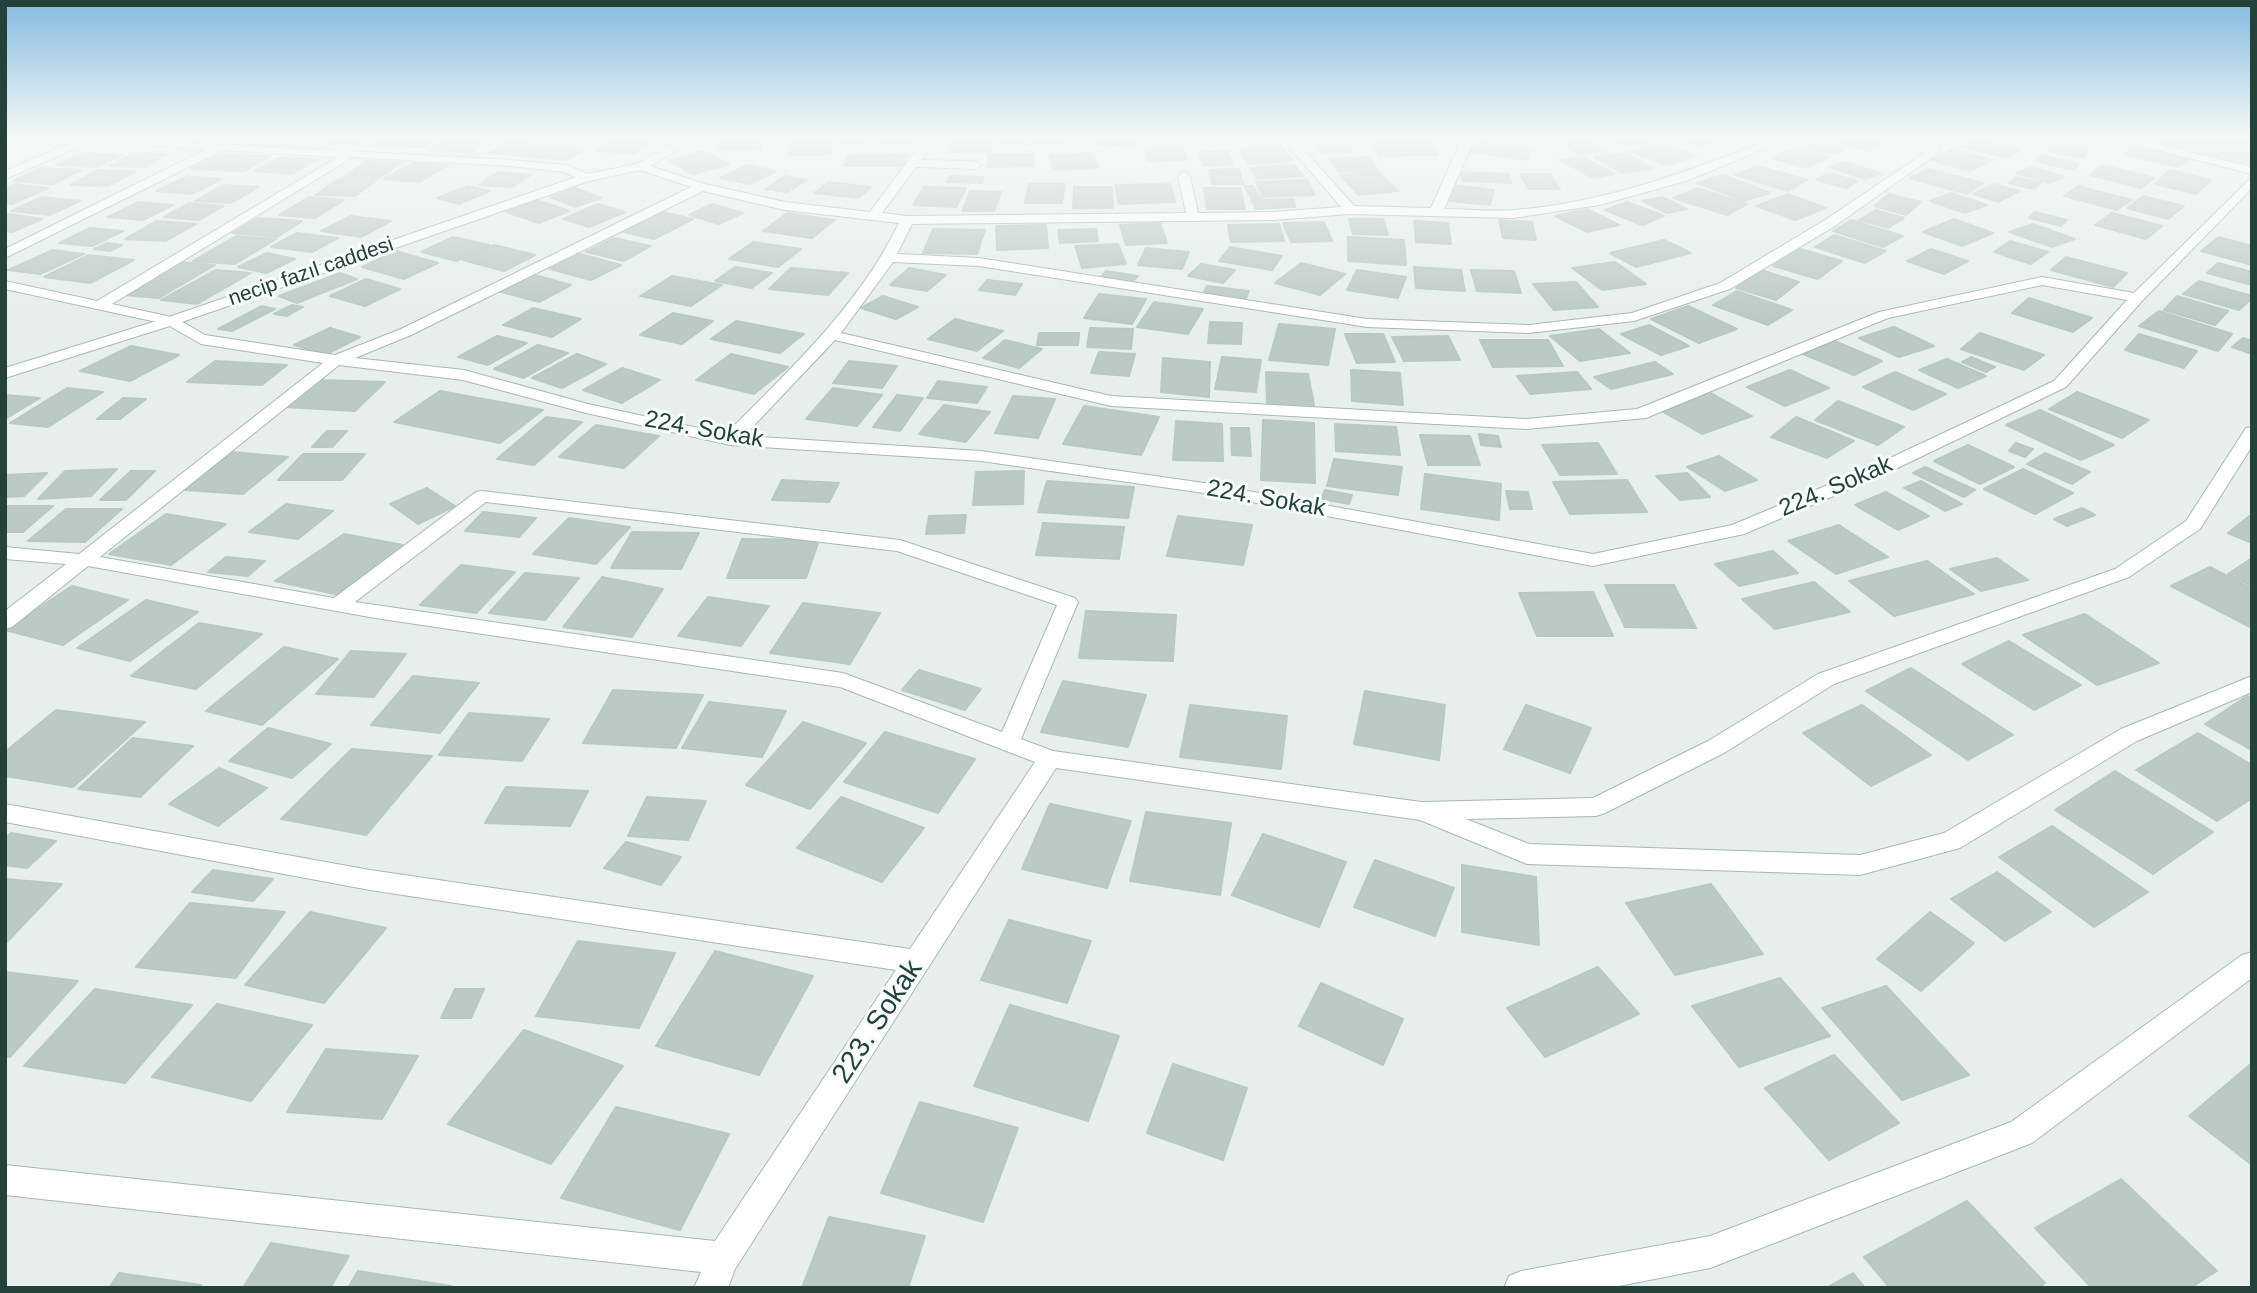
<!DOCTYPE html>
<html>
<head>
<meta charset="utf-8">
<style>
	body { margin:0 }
	#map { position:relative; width:2257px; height:1293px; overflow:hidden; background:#e6efeb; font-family:Arial,sans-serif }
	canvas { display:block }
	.frame { position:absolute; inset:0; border:7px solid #24423a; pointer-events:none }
</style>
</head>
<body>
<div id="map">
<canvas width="2257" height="1293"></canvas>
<div class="frame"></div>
</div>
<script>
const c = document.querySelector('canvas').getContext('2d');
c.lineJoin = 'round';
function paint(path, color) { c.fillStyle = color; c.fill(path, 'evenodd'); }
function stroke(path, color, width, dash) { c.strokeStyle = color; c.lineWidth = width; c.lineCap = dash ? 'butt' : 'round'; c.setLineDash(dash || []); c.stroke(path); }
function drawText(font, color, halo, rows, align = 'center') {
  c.font = font + ' Arial,sans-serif'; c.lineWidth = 6; c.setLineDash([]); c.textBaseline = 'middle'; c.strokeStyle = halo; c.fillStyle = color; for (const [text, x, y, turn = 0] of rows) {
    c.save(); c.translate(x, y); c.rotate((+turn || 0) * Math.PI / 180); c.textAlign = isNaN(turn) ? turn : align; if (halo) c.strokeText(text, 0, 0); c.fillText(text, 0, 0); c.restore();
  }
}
paint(new Path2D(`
	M2133 137H2252V166Z`), '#bfe0c8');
const building = new Path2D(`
	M266 137H312L308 140H262Z
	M334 137H373L362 144 324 143Z
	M384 137H439L425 147 371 146Z
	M449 137H492L472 152 429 150Z
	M842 137H869L867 144 840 145Z
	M878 137H913L912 143 876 144Z
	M952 137H992L990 152H949Z
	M998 137H1030V145H997Z
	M1034 137H1065V143H1033Z
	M1098 137H1141L1140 146 1096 145Z
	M1161 137H1204L1206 140 1163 142Z
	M1214 137H1256L1258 140 1218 142Z
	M1304 137H1339L1341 139 1309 142Z
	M1607 137H1643L1651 145H1613Z
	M1674 137H1726L1731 139 1697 147Z
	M1818 137H1868L1886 142 1870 151Z
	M1972 137 2021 149 2007 158 1957 146Z
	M617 138 653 141 633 154 597 151Z
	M764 139 761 149 716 150 720 141Z
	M832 139 831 154 788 156 790 141Z
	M508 141 585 149 567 160 489 153Z
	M1430 141 1438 155 1379 156 1372 142Z
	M1478 141 1534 149 1527 160 1470 152Z
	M1593 141 1608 151 1577 154 1563 143Z
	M1813 142 1844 149 1835 155 1804 148Z
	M2053 142 2089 149 2084 158 2048 151Z
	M1347 144 1352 152 1321 153 1316 146Z
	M1661 144 1696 156 1667 165 1632 152Z
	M2135 145 2191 158 2179 167 2123 154Z
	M1281 146 1293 161 1249 164 1238 149Z
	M1182 147 1187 160 1149 161 1145 148Z
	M1795 148 1829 157 1807 168 1773 158Z
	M1954 149 1992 160 1970 171 1931 160Z
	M704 151 729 164 694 174 669 161Z
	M1227 151 1233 164 1204 166 1198 152Z
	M83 153 122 155 96 167 57 165Z
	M134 153 168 154 145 167 110 166Z
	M1093 153 1098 168 1053 170 1049 155Z
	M1626 153 1653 169 1621 173 1594 157Z
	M218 154 271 156 244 171 191 169Z
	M907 154 904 166H844L849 155Z
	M989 154H1034L1033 166 987 167Z
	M2041 155 2079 164 2073 170 2035 161Z
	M281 157 318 159 292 174 254 171Z
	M1368 157 1378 170 1339 172 1329 159Z
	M1582 157 1615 174 1593 178 1560 160Z
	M367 161 402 162 379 178 344 177Z
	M1846 162 1882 174 1865 179 1830 167Z
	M413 163 448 165 420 182 384 179Z
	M747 165 776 171 750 184 720 178Z
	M1295 165 1303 176 1258 179 1250 168Z
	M2102 165 2155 178 2141 188 2090 175Z
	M1758 166 1807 180 1788 191 1735 175Z
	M2033 167 2064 177 2048 183 2016 173Z
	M41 168 81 170 53 184 13 181Z
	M1239 169 1243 184H1212L1209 170Z
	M1929 169 1983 183 1967 194 1909 178Z
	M98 170 136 171 108 186 70 185Z
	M2170 170 2211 180 2196 194 2155 184Z
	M498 172 531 175 512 187 479 185Z
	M1378 172 1398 191 1359 195 1340 175Z
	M1460 172 1508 174 1512 183 1463 181Z
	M1828 173 1858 181 1847 188 1816 180Z
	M1520 174H1550L1560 189H1529Z
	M1723 175 1770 193 1744 201 1697 183Z
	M188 176 222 179 191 194 156 191Z
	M785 176 807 180 787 192 765 189Z
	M950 176 984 177 982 183 947 182Z
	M2016 177 2041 183 2034 189 2009 183Z
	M339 179 377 180 355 196 315 195Z
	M1307 180 1315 195 1262 197 1256 182Z
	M829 182 871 187 858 198 814 193Z
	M15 184 48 188 12 204 5 203V188Z
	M1029 184H1065L1062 203H1025Z
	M1170 184 1175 202 1119 204 1115 185Z
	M1994 184 2019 191 1998 202 1973 194Z
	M223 185 259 187 231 203 195 201Z
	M1455 185 1494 190 1490 205 1450 201Z
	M468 186 490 191 459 204 437 198Z
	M1245 186H1253L1261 200 1294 199 1295 207 1256 209Z
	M2078 186 2132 200 2117 210 2064 196Z
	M924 187 966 188 956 207 913 205Z
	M1074 187H1112L1113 208H1073Z
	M575 188 601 198 575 207 550 197Z
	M1204 188H1240L1245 209H1207Z
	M1698 188 1747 204 1727 215 1673 198Z
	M970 191 1001 192 994 211H962Z
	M1952 193 1987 205 1965 213 1930 201Z
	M1788 194 1826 208 1795 220 1756 206Z
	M1889 194 1921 202 1906 215 1874 206Z
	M2143 196 2184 206 2168 219 2127 208Z
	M42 197 80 201 50 215 11 211Z
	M309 197 344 200 315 218 279 215Z
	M1662 197 1687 209 1667 213 1642 201Z
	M537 200 569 211 539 223 506 212Z
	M138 202 173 205 143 220 108 217Z
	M1627 202 1664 216 1642 225 1605 210Z
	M190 203 224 206 199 220 164 217Z
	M598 204 625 212 589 227 563 219Z
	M712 204 743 213 719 224 689 215Z
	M1587 209 1619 225 1587 232 1555 216Z
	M1876 210 1904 218 1888 228 1859 220Z
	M658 211 693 219 654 239 619 231Z
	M2035 212 2067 220 2061 226 2029 218Z
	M787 213 835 220 812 238 763 231Z
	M2112 213 2162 226 2146 239 2095 225Z
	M10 214 42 219 12 232 5 231V216Z
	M351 216 391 221 361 237 321 231Z
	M258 218 302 221 277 237 232 233Z
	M1349 219H1383L1388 235 1353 234Z
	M1954 219 1993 233 1962 246 1923 232Z
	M1499 220 1532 222 1536 240 1503 238Z
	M1851 220 1903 236 1883 247 1833 231Z
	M156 221 196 224 166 241 125 239Z
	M1414 221 1448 223 1451 244 1416 242Z
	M1324 222 1332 241 1291 242 1283 223Z
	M1160 223 1167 243 1126 245 1120 225Z
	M1279 224 1284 241 1231 242 1228 225Z
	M2033 224 2075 239 2052 247 2009 232Z
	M1046 225 1048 248 997 250 996 226Z
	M90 228 123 231 92 246 59 243Z
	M933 229 985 230 977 254 923 253Z
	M1096 229 1098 241 1060 243 1058 230Z
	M297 233 338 238 312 252 271 247Z
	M1834 235 1886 251 1865 263 1815 247Z
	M236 236 276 239 235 264 193 261Z
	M453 237 489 245 457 261 421 252Z
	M1348 237 1404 240 1406 265 1348 261Z
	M2219 237 2252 246V265L2201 251Z
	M614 238 651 246 624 261 586 252Z
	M1664 240 1691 253 1636 267 1610 253Z
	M2010 241 2048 252 2031 264 1994 252Z
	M753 242 801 249 778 267 729 259Z
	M107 243 122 245 110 251 94 249Z
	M1118 244 1126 264 1082 268 1075 246Z
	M494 245 535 255 504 271 463 260Z
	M1230 247 1282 256 1272 270 1219 261Z
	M1146 248 1189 252 1182 269 1138 265Z
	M1797 248 1842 261 1818 279 1773 266Z
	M1931 249 1968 261 1944 274 1907 261Z
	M53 250 84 254 40 274 8 270Z
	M396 251 438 263 404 279 362 267Z
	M267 253 295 259 266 273 238 267Z
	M580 254 621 265 591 280 550 269Z
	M89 255 134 260 90 283 44 277Z
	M2066 257 2127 273 2113 287 2051 270Z
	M180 262 215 265 159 298 123 295Z
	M1615 262 1646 284 1602 290 1572 268Z
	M1301 263 1345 274 1320 295 1275 283Z
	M2218 263 2252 272V285L2207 273Z
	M1201 264 1235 270 1223 283 1188 276Z
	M735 267 772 273 752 288 715 281Z
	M1414 267 1461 270 1465 291 1416 288Z
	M791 268 848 273 828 295 769 289Z
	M909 268 946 275 927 291 890 285Z
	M216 270 251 273 197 304 161 300Z
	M1357 270 1406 277 1398 298 1347 290Z
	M1471 270 1514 271 1521 293 1477 291Z
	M1761 270 1799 282 1776 300 1736 288Z
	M1106 271 1138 276 1131 283 1100 278Z
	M340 273 357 279 297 303 279 296Z
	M531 274 571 285 539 302 498 291Z
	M672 276 722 285 691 306 640 296Z
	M366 279 400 289 365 306 330 296Z
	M987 280 1022 284 1015 295 979 290Z
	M2199 281 2252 296V298L2239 310 2183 294Z
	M1576 282 1598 307 1554 310 1533 284Z
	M1207 286 1249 291 1245 301 1202 296Z
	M1737 291 1792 310 1768 325 1713 305Z
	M1099 294 1146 299 1132 324 1084 318Z
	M883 296 918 307 896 319 861 308Z
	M2177 296 2228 311 2215 325 2164 310Z
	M2029 298 2092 318 2073 332 2012 313Z
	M1154 302 1203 309 1188 334 1137 327Z
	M292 305 303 307 287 316 274 314Z
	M262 306 275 309 232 331 218 329Z
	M1688 306 1737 329 1699 343 1651 319Z
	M533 308 581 319 552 337 503 325Z
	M2159 311 2232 334 2218 351 2139 326Z
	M673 313 713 321 682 344 640 335Z
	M955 319 1003 331 977 351 928 339Z
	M736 321 804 334 780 353 711 339Z
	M1210 322 1242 323 1241 344 1208 343Z
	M1279 324 1335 329 1328 365 1269 360Z
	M1649 325 1689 346 1661 355 1621 334Z
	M1894 327 1934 346 1899 357 1859 338Z
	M330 328 360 337 325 355 294 345Z
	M1090 328 1133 329 1131 349 1087 347Z
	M1599 329 1630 353 1580 361 1550 336Z
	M1039 333H1079L1078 345H1037Z
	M1980 333 2044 355 2024 370 1961 349Z
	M1345 334H1383L1395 362 1357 363Z
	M2139 334 2197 351 2184 368 2125 350Z
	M497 336 527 343 488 365 458 357Z
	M1448 336 1460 360 1404 361 1392 337Z
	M2243 338 2252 341V354L2232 347Z
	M1005 340 1042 349 1019 368 983 358Z
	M1480 340H1548L1563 366 1493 367Z
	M1832 340 1882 361 1854 375 1803 354Z
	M538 345 568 353 524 378 494 369Z
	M131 346 179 355 130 381 80 371Z
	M1099 352 1135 354 1129 376 1091 373Z
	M577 354 606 364 562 388 532 378Z
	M731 354 788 367 754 394 696 380Z
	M1222 357 1261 360 1256 392 1215 389Z
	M1971 357 1995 367 1986 372 1962 362Z
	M1163 358 1210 362 1209 397 1161 392Z
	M1947 359 1986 376 1958 388 1919 370Z
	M215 361 287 365 262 385 187 382Z
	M849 361 897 366 882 388 833 383Z
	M1655 362 1673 374 1611 389 1594 377Z
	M622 368 660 380 622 403 583 390Z
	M1351 370 1400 373 1403 405 1352 401Z
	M1790 370 1829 388 1785 406 1747 387Z
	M1266 372 1308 374 1314 405 1267 404Z
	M1577 372 1591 389 1530 394 1517 376Z
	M1895 372 1946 394 1913 410 1863 387Z
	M318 380 385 382 355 411 285 407Z
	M938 381 987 387 977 403 927 398Z
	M67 388 103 392 48 427 10 423Z
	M833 388 882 395 857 426 806 419Z
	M440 391 543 410 500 443 394 422Z
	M1709 392 1752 416 1702 434 1660 410Z
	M2077 392 2149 420 2122 438 2049 409Z
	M5 395 40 398 5 419Z
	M897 395 923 398 900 431 873 427Z
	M1013 396 1055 399 1038 438 995 433Z
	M123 398 146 399 120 419H97Z
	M1838 401 1904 427 1878 445 1815 420Z
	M944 405 990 412 966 442 919 434Z
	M1084 406 1159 417 1141 455 1063 444Z
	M2040 410 2114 445 2081 460 2006 425Z
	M546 417 582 422 534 465 497 459Z
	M1796 417 1854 441 1827 458 1771 437Z
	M1263 420 1314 423 1315 483 1261 480Z
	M1176 421 1222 424 1223 461 1173 460Z
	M1335 424 1396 427 1400 455 1336 451Z
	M596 425 659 436 624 468 559 457Z
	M1231 428H1249L1251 456 1232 455Z
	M327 431H347L332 447H312Z
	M1479 434 1498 436 1501 447 1481 445Z
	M1420 435 1470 436 1480 465H1428Z
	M1598 443 1617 474 1560 475 1542 445Z
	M2016 443 2033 449 2025 457 2009 451Z
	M1968 445 2014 467 1980 484 1934 461Z
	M231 452 288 457 243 494 185 490Z
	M2045 453 2090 472 2072 484 2027 464Z
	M303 454H365L342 480H278Z
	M1719 456 1757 480 1725 491 1687 467Z
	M1334 459 1402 467 1398 495 1327 486Z
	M1925 467 1975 490 1964 497 1913 473Z
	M117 469 91 496 38 499 65 471Z
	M2023 469 2073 493 2035 514 1984 489Z
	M131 471H155L126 500H100Z
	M1024 471 1023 504 973 505 976 472Z
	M47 473 24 496 5 497 6 475Z
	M1687 473 1710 497 1680 500 1656 476Z
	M1425 474 1501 484 1499 520 1421 509Z
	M782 480 839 483 829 502 772 500Z
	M1627 480 1647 512 1570 514 1553 482Z
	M1047 481 1134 487 1128 518 1038 512Z
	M1921 481 1962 504 1945 511 1904 488Z
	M427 488 455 506 418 524 390 504Z
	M1325 490 1352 495 1349 504 1321 499Z
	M1506 491 1528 492 1532 509H1510Z
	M1886 492 1929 516 1898 530 1855 505Z
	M286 504 333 511 298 539 249 532Z
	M5 506H53L23 532H5Z
	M2082 508 2095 515 2067 526 2054 519Z
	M66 509H122L85 542 28 541Z
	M483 512 536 518 519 537 465 531Z
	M166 514 226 524 171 565 109 554Z
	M2252 514V543L2228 533Z
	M966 515 964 533 926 534 929 516Z
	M1178 516 1252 525 1243 565 1167 556Z
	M569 518 630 527 596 564 533 554Z
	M1043 523 1124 527 1119 559 1036 555Z
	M1839 525 1888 557 1836 574 1788 541Z
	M632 532 699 533 681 569 611 568Z
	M344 534 408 546 339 595 275 581Z
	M742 539 819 540 806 578H727Z
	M1773 551 1798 573 1739 586 1715 564Z
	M226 557 265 561 248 576 208 572Z
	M1997 558 2028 580 1981 591 1950 569Z
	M2252 558V586L2228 574Z
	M1927 561 1974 594 1894 616 1849 581Z
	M461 565 515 572 476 613 420 605Z
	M2210 567 2252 589V628L2171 586Z
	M525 573 579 578 545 620 489 613Z
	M602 577 663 589 632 637 563 627Z
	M1814 582 1850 612 1775 629 1742 599Z
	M1605 585H1674L1696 628 1625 627Z
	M72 586 128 600 63 645 5 630Z
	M1593 592 1613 636H1537L1519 593Z
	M708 597 769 606 741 646 678 636Z
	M146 600 198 612 130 661 77 648Z
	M803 603 880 613 850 664 770 653Z
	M1086 611 1176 615 1173 661 1079 658Z
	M2085 614 2159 663 2097 685 2023 635Z
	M199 623 262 634 196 689 131 676Z
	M2009 641 2081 685 2034 710 1962 664Z
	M284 647 338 659 262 725 206 711Z
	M351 651 406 654 374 697 316 694Z
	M1911 668 2013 735 1968 760 1866 691Z
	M919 670 981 689 965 710 902 690Z
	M413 676 479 683 440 733 371 725Z
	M1063 681 1146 695 1128 747 1041 732Z
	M613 690 703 695 676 748 583 743Z
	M1365 691 1445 705 1439 760 1354 744Z
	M2247 696 2252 698V750L2205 724Z
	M709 702 786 711 762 757 682 748Z
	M1190 705 1287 716 1281 769 1180 757Z
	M1526 705 1591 728 1570 773 1504 749Z
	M1862 705 1931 755 1871 786 1803 733Z
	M56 710 145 722 73 787 5 776V752Z
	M469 713 549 719 522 761 439 755Z
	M803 722 866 743 810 809 746 785Z
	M268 728 331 744 292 778 229 761Z
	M885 732 975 759 938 813 844 782Z
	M2198 733 2252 765V798L2217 821 2136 770Z
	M133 738 193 746 140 797 78 789Z
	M352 749 432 756 366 835 281 819Z
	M219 768 267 788 218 826 169 804Z
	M2115 771 2213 832 2153 874 2055 810Z
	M506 787 588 791 570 826 485 823Z
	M647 797 706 801 688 840 628 836Z
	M841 797 924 828 882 882 797 848Z
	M1050 804 1131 821 1107 888 1022 869Z
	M1146 812 1231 823 1220 895 1130 881Z
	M2052 826 2148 892 2094 927 1999 857Z
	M11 833 56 841 27 868 5 865V838Z
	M1263 834 1346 862 1319 927 1232 895Z
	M626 842 681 857 661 885 604 868Z
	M1375 860 1454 888 1435 936 1354 907Z
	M1462 865 1536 877 1539 945 1462 932Z
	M213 870 273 879 253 901 192 892Z
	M1997 872 2051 912 2005 941 1951 899Z
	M5 879 62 884 5 944Z
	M1711 884 1763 954 1675 975 1626 903Z
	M190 903 285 912 236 978 136 967Z
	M310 912 386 928 324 1003 245 985Z
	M1930 912 1974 943 1921 991 1877 959Z
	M1009 920 1091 941 1067 1003 981 980Z
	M578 941 675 953 639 1028 536 1016Z
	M715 951 813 976 759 1075 656 1046Z
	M1598 967 1639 1014 1545 1057 1507 1008Z
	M5 972 78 981 10 1057 5 1056Z
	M1780 978 1830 1036 1739 1067 1692 1006Z
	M1321 983 1403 1019 1383 1065 1299 1026Z
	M1886 986 1969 1075 1902 1100 1822 1008Z
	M95 989 192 1005 125 1083 24 1066Z
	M455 989H484L471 1018H441Z
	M217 1004 312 1025 251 1101 152 1077Z
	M1010 1005 1119 1036 1088 1121 974 1086Z
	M524 1030 623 1066 551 1164 448 1124Z
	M326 1049 418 1056 382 1119 287 1112Z
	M1834 1055 1899 1123 1829 1160 1765 1088Z
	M2252 1063V1165L2189 1116Z
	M1173 1064 1247 1088 1223 1160 1147 1133Z
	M920 1102 1018 1128 983 1222 881 1193Z
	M616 1107 729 1134 680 1230 561 1198Z
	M2121 1179 2217 1271 2190 1288H2092L2035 1228Z
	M1967 1201 2045 1283 2038 1288H1890L1864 1257Z
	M829 1217 925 1236 908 1288H802Z
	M271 1243 349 1256 330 1288H243Z
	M358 1271 451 1286 348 1288Z
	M119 1273 201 1285 199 1288H109Z
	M1853 1273 1865 1288H1826Z`);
paint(building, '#bbcac4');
stroke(building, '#b8c9c2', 2);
const street = new Path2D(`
	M84 137 511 160 566 165 590 175 592 178 586 182 564 172 511 166 353 157 112 304 176 318 205 335 335 355 401 329 691 187 637 169 635 167 641 163 705 184 785 202 870 212 926 137H938L921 160 975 161 981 165 975 169 916 167 882 213 907 216 1186 213 1178 176 1184 172 1190 176 1198 213 1273 212 1341 207 1281 137H1293L1354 206 1431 208 1463 137H1475L1444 209C1467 209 1491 212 1514 210 1606 203 1692 170 1777 137H1793L1686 181 1599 205 1513 218 1350 214 1273 220 912 224 897 254 979 258 1367 319 1529 325 1632 313 1720 283 1825 220 1926 152 1934 137H1946L1934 156 1835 226 1730 289 1634 321 1529 333 1367 327 979 266 893 262 841 333 1111 396 1526 419 1637 409 1879 312 2042 277 2134 293 2252 177V188L2142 301 2066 387 1883 475 1744 534 1593 566 1204 493 981 461 730 445 586 413 463 380 339 365 100 557 334 598 476 492 482 491 900 540 1075 598 1078 602 1021 739 1053 751 1421 802 1593 798 1708 741 1818 674 2115 569 2186 521 2246 428 2252 427V446L2200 529 2129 577 1834 684 1724 753 1605 813 1596 816 1466 819 1529 844 1860 855 1944 833 2121 729 2252 676V692L2137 741 1960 848 1860 875 1527 864 1420 820 1056 768 735 1269 728 1288H694L701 1272 5 1195V1165L715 1241 896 970 370 890 5 822V804L370 870 910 949 1035 762 840 687 375 618 88 566 12 627 5 629V611L66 564 5 559V547L79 554 323 363 201 344 166 324 5 289V281L97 301 338 157 223 150 5 258V249L207 149 91 142 5 179V171ZM703 191 785 210 899 223C859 306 790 369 726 434L588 404 464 370 355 358 411 335ZM2042 285 2127 300 2054 381 1871 467 1732 525 1593 554 1204 483 981 451 744 436 835 340 1111 406 1526 429 1646 418 1888 318ZM486 502 897 551 1057 605 1002 732 843 673 355 602Z
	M2107 137H2127L2252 167V174Z
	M2252 952V978L2032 1143 1710 1268 1609 1288H1504L1509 1276 1521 1271 1710 1236 2011 1122 2242 955Z`);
const secondary = new Path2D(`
	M685 137H699L645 169 589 181 176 324 5 378V368L166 318 582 175 637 164Z`);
stroke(street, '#a8b8b2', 2);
stroke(secondary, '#a4bbb3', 2);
paint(street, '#fff');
paint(secondary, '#fff');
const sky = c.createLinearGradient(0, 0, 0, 318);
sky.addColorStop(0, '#84bce0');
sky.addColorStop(0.43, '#f4f8f6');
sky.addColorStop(1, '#f4f8f600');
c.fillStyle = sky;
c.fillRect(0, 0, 2257, 318);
drawText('21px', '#24423a', '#f7fbf9', [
	["necip fazıl caddesi",311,272,-19]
]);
drawText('24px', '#24423a', '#f7fbf9', [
	["224. Sokak",704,430,10],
	["224. Sokak",1836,487,-23],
	["224. Sokak",1266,499,10]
]);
drawText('28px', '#24423a', '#f7fbf9', [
	["223. Sokak",878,1022,-57]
]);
</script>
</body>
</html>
